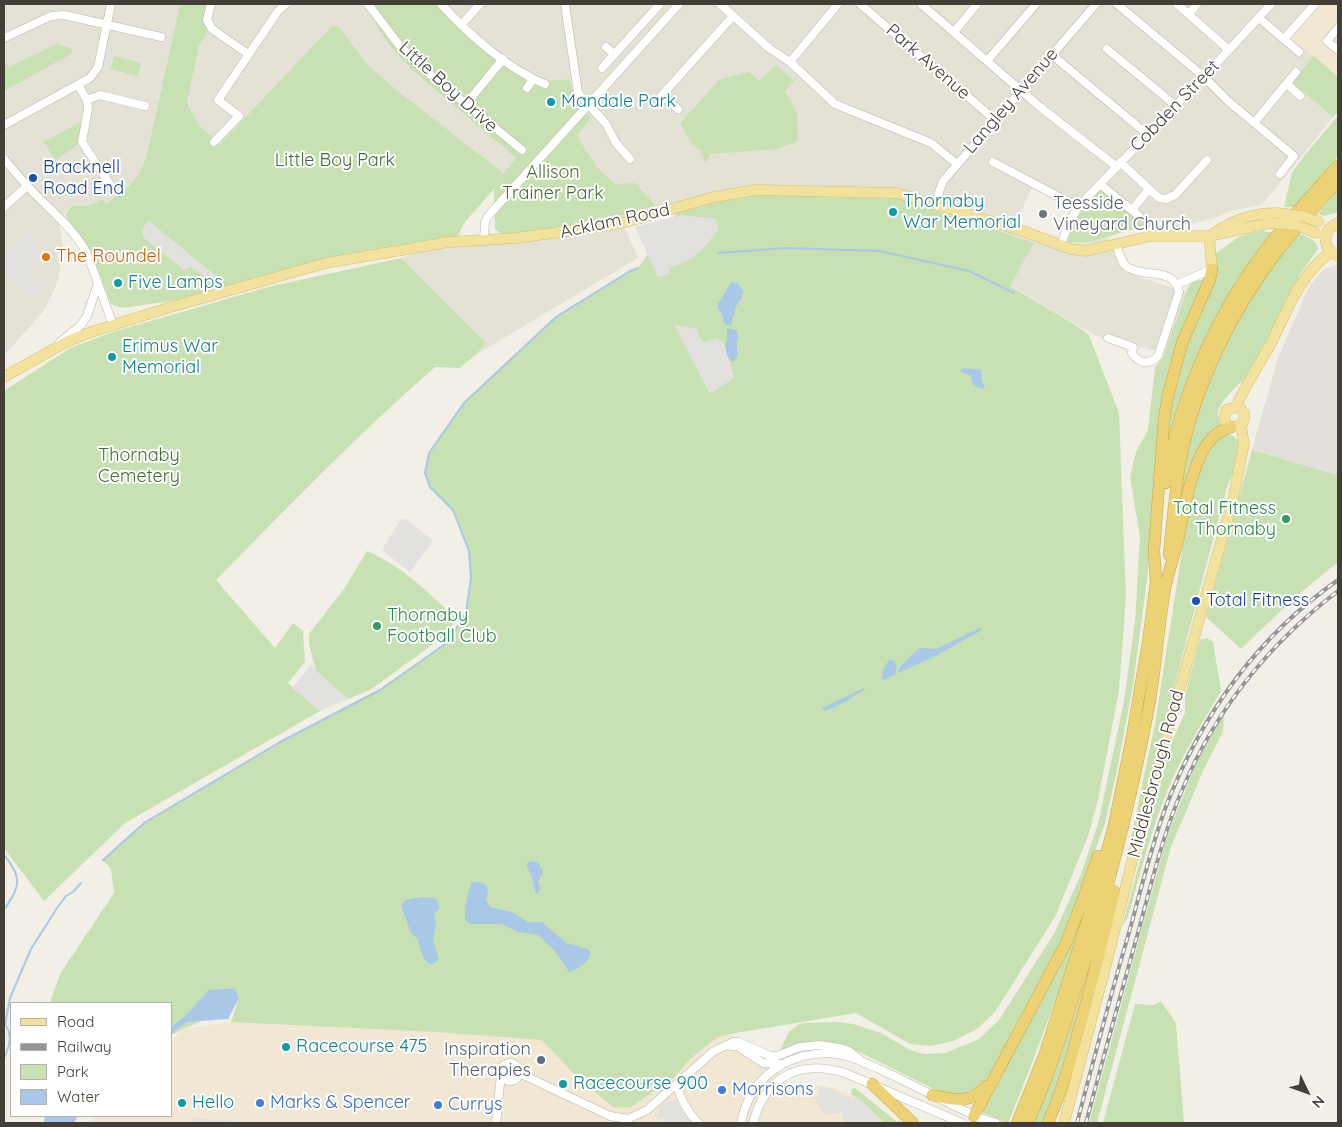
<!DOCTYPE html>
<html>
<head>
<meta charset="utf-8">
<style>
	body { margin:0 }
	#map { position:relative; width:1342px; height:1127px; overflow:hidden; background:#f1efe6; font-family:Quicksand,sans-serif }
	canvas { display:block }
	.frame { position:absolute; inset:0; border:5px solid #433f36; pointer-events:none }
	.legend { position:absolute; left:10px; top:1002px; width:162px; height:115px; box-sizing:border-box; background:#fff; border:1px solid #b4b2af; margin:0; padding:6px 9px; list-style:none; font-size:15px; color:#433f36 }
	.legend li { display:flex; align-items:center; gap:10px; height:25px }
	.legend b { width:25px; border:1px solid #b4b2af }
	.north { position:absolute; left:1282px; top:1067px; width:50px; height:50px; -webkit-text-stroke:4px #fff; paint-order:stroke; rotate:132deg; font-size:14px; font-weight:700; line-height:20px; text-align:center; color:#433f36 }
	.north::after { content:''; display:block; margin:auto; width:18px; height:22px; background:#433f36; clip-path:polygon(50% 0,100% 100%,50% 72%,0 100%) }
</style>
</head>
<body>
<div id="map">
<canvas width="1342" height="1127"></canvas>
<div class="frame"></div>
<ul class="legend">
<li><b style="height:6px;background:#f2e29e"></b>Road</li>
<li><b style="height:6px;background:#959595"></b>Railway</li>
<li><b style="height:14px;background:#c8e1b3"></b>Park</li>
<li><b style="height:14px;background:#a9c8e7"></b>Water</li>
</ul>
<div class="north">N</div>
</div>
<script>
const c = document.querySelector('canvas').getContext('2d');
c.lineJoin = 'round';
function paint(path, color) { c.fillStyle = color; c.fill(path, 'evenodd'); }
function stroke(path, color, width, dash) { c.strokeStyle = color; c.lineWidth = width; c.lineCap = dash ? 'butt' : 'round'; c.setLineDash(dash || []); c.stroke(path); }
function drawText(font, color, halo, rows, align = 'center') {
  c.font = font + ' Quicksand,sans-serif'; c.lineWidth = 4; c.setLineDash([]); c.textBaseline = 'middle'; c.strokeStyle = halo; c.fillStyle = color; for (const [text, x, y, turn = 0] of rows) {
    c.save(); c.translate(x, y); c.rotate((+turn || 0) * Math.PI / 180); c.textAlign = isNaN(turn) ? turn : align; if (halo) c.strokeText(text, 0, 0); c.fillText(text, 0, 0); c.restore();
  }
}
paint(new Path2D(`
	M4 4H180L146 158 138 177 131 186 105 204 102 199 95 204 87 206 72 205 59 221 63 250 58 281 44 311 4 355Z
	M211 4H366L374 15 377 28 391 47 412 70 516 158 502 173 398 91 368 65 351 42 331 28 220 144 199 125 187 103 199 46 208 31 207 20Z
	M441 4H1318L1289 36 1314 56 1291 82 1333 117 1262 205 1234 210 1219 216 1216 218 1182 226 1177 229 1158 227 1104 180 1080 213 1032 188 1016 223 1056 239 1067 242H1090L1107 236 1124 272 1189 293 1168 354 1096 336 1010 285 1034 243 756 194 623 223 638 258 477 354 484 342 401 258 455 242 507 235 635 184H615L597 167 577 134 591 118 576 104 569 79 536 82 513 67Z`), '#e4e1d5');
paint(new Path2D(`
	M1318 4H1338V77L1289 37Z
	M231 1022 435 1032 542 1040 574 1074 675 1077 689 1060 716 1038 730 1034 766 1053 791 1089 811 1084 836 1088 861 1100 884 1123H93L94 1116H171V1041L184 1029Z`), '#f1e7d3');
paint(new Path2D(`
	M1338 265V475L1252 450 1278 358 1310 285 1324 269Z`), '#e3e0db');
paint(new Path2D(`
	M930 4H969L953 23Z`), '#e8e4d2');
paint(new Path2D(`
	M180 4H211L207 20 208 31 199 46 187 103 199 125 220 144 331 27 338 26 368 65 398 91 503 173 516 158 412 70 391 47 377 28 374 15 366 4H441L461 25 535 82 569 79 576 103 591 118 577 135 597 167 615 184 635 183 656 206 583 226 507 235 500 233 495 229 494 189 465 222 455 242 407 246 179 300 122 308 111 304 90 250 65 215 72 205C84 207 92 206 102 199L106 204C129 187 135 185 146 158Z
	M57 44 71 48 73 53 4 91V62L9 67Z
	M114 56 141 63 138 76 110 69Z
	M1314 56 1338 77V111L1333 117 1291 82Z
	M776 65 794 81 785 91 797 113 798 141 778 149 710 154 707 161 705 162 700 150 693 146 680 123 720 79 749 72 759 81Z
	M1338 116V156L1331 165 1329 170 1295 207H1284L1292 173 1304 156Z
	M87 119 82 142 56 160 43 142Z
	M1104 180 1158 227 1137 228 1090 242H1067L1075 221Z
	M1338 190V212L1324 216 1318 214Z
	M756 194 898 198 1034 243 1010 286 1074 324 1089 335 1119 413 1126 597 1119 690 1098 800 1088 836 1056 915 995 1012 977 1029 953 1041 931 1046 910 1044 856 1013 730 1034 716 1038 689 1060 675 1077 631 1107 614 1108 574 1074 542 1040 435 1032 231 1022 239 998 235 988 201 1021 171 1035V1003H50L60 974 114 893 111 869 103 860 144 823 280 742 380 690 448 642 466 611 471 578 469 551 453 510 430 487 425 473 429 453 464 403 556 317 630 271 638 268 679 210 712 201Z
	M1264 230 1265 232H1274L1167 451C1169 419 1173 386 1183 356 1194 322 1214 289 1216 253L1240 236Z
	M1299 234C1307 237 1316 239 1318 249L1298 277 1300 278C1284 310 1269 344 1249 373 1240 386 1223 395 1218 412 1217 417 1219 422 1221 427L1178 507C1181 490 1182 474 1185 457 1196 407 1217 357 1242 311 1257 284 1279 258 1299 234Z
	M401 258 485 342 477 354 459 368 435 367C358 434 288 507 216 580L275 648 293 623 303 631 305 662 288 683 320 711 125 823 44 901 4 848V391L70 348 113 332 268 287Z
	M1206 279 1177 352 1133 685 1116 775 1105 823 1066 931 985 1083 969 1096 946 1095 855 1050 830 1042 815 1041 779 1052 789 1032 799 1024 806 1023 838 1022 853 1024 881 1033 910 1050 924 1054 945 1053 979 1039 999 1020 1055 932 1081 874 1098 824 1124 701 1135 621 1140 537 1130 477 1136 452 1148 430 1155 367 1163 358 1187 290 1191 282Z
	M1229 434C1250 440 1233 472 1227 487L1157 751 1127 857 1155 724 1188 513 1200 470 1216 440 1219 437Z
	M1252 450 1338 475V562L1292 600 1241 649 1206 617Z
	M367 551C403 566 429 594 457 619L443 637 370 690 348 699 316 671 309 644V634L344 589Z
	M1207 638 1213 642 1221 691C1202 723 1183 754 1168 789 1151 830 1140 874 1128 917L1122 927 1172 741 1185 713V695L1198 646 1200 640Z
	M1224 714 1223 732 1203 771 1171 847 1097 1123H1089L1168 833 1198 759Z
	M1088 902C1065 977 1038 1050 1008 1123H1005L980 1111Z
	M1088 973 1090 974 1057 1086 1044 1123H1031L1076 1011Z
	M1161 1001 1176 1023 1184 1123H1103L1135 1004 1154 1005Z
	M855 1088 897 1122 899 1120 902 1123H884L861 1100 850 1094 852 1089Z`), '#c8e1b3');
paint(new Path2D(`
	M101 53 114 56 110 69 98 67Z
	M682 215 716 219 718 228 714 235 702 250 685 262 669 268 670 274 658 277 635 227Z
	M149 221 154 225 217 277 212 281 190 267 184 270 150 243 143 237 142 231 145 225Z
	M27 232 34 239 37 245 33 278 43 280V282L48 283 34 300 4 273V257Z
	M674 325 697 329 700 338 704 342 716 338 725 344 734 378 713 392H709Z
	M406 519 433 541 410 572 382 550 400 520Z
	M311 665 316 671 348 699 320 711 292 688Z
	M825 1087 829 1088 852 1099 859 1098 883 1123H844L842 1113 823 1114 814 1098 819 1095 817 1091Z
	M675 1100 695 1123H664V1118L658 1117 660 1105Z
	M192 1118 260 1123H191Z`), '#e2e1de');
paint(new Path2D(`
	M731 282 738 284 743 291 742 298 736 306 731 325H726L723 321V317L717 306Z
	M727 328 736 330 739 337C734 344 739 350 737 358L732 362 727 355 725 344 727 341Z
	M965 368 981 370 982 382 985 385 983 389 973 385 970 376 960 371 961 369Z
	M981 627 982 630 936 656 898 673 899 668 917 650 921 648 936 649Z
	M889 660H893L897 667 895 675 883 680 882 678 883 670Z
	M864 688 865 690 862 691 845 702 825 711 822 708Z
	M532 861 538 863 543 872 538 882 540 888 538 894 535 892 532 877 527 867V863Z
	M472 882C487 881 490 887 486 900L490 907 512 912 528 922H542L566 943 588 949 591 952C589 962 579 969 569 972L556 952 538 935 518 932 502 924H469C467 921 465 920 465 916 464 911 469 887 472 882Z
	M422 897 435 898 438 901 439 909 434 914 436 922 433 940 439 959C426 975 419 948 418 939L411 933 401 906 405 900Z
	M235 988 239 998 228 1019 187 1022 171 1034V1027L187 1014 209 990Z
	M45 1116H78L74 1123H44Z`), '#a9c8e7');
stroke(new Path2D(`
	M718 253 786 248 879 251 969 271 1014 293
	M4 855C23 878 20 886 4 910
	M103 860 144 823 280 742 380 690 448 642 466 612 471 578 469 551 453 510 430 487 425 473 429 453 464 403 556 317 630 271 638 268
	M4 1023C13 1035 10 1045 4 1058
	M5 1025 10 998 31 949 57 908 66 896 73 892 81 883`), '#a9c8e7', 2);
const minor = new Path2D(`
	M211 4 207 20 212 29 248 54
	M368 4 399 45 421 67 522 150
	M441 4C467 33 509 70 545 84
	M565 4 578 93 606 124 616 143 630 159
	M720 4 769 48 790 62 835 104 931 143 957 164
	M860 4 995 120
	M921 4 1040 107 1117 167
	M1117 4 1203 76 1228 101 1294 156 1280 174
	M1177 4 1229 50
	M1189 14 1197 4
	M1259 18 1299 52
	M461 25 480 4
	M1338 28 1327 41 1338 50
	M954 32 977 4
	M4 38 51 16 64 15 161 37
	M1284 39 1315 4
	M606 47 614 54
	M1107 49 1175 105
	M1052 55 1147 134
	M987 61 1036 4
	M790 62 838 4
	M602 68 660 4
	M1287 84 1300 96
	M78 85 87 100 88 109 82 142 111 186
	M527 88 533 79
	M87 100 100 95 145 106
	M466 104 503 59
	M678 109 662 95 733 16
	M1254 123 1296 72
	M4 125 90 78 98 67 111 4
	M214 142 239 116 218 100 278 11 286 4
	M4 159C14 171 24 183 35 194 54 213 73 229 87 253L113 325
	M993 162 1078 207
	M1120 162 1159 198 1166 199 1175 195 1207 160
	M1100 184 1139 216
	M935 203 943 181 1096 4
	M4 207 27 186
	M1132 210 1149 189
	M484 240 485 222 489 215 679 4
	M1061 245 1068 225 1078 207 1229 50 1271 4
	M1178 284 1212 269
	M1108 338 1133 347 1132 353C1138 363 1149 366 1158 356L1179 292C1174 267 1147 278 1129 268 1121 265 1119 251 1116 244
	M60 342 81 325 87 316 98 283
	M731 1046H737L763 1063 782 1064
	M501 1072a9 9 0 1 1 18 0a9 9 0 1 1-18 0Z
	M519 1073 610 1116 628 1119 647 1110 714 1051 733 1042H739L770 1056H777L800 1047 819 1045 840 1048 849 1051 864 1063
	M677 1084C680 1100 687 1111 698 1123
	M496 1123 501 1075
	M741 1123C745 1102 756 1082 775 1069 792 1057 816 1051 837 1054 857 1057 876 1068 894 1076 923 1090 951 1105 980 1118L996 1123
	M753 1123C766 1076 799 1059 845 1073L962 1123`);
const major = new Path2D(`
	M1338 223C1322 229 1321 250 1338 256
	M1214 233C1234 219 1253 213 1277 213
	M1209 236 1212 269
	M4 377 68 341 94 331 171 307 326 263 449 242 517 238 622 223 714 197 756 190 897 193 1023 231 1071 249 1086 251 1151 236H1209L1270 223
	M1236 407C1245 385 1259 366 1270 345 1290 307 1295 281 1331 251
	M1064 1123 1104 973 1136 845 1233 499 1244 444 1241 425C1247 417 1245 409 1236 407L1226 410 1224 419 1227 425 1233 427 1241 425`);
const highway = new Path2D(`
	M1166 483C1175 412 1208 334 1248 274 1274 235 1307 201 1338 166
	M1169 555C1172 523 1175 490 1181 458 1195 386 1232 311 1276 253 1295 228 1317 205 1338 181
	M872 1084 913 1123
	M932 1095C956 1100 968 1105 987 1086
	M974 1116 1066 943 1082 902 1098 856
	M1017 1123 1044 1056 1091 909 1114 825 1131 742 1148 642 1156 582 1154 550 1164 420 1168 396 1182 343 1210 279 1212 269
	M1028 1123C1048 1078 1063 1031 1078 984 1108 893 1131 800 1149 706 1156 667 1158 628 1165 589 1168 571 1176 553 1179 535 1185 506 1192 461 1211 439 1217 432 1223 430 1231 427
	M1048 1123C1065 1084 1075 1044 1086 1003 1096 966 1106 929 1114 891`);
stroke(minor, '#bbb7aa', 9);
stroke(major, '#d5c070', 11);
stroke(highway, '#caa747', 12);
stroke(minor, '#fff', 8);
stroke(major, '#f2e29e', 10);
stroke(highway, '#edd175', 11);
const rail = new Path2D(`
	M1077 1123C1094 1058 1111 994 1130 929 1141 889 1151 848 1165 809 1200 717 1257 637 1338 580
	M1086 1123C1103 1058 1121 994 1139 929 1152 882 1163 833 1183 788 1217 707 1269 644 1338 591`);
stroke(rail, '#959595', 4);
stroke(rail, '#fff', 2, [5.5]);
const majorBridge = new Path2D(`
	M1277 213 1302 216 1320 222
	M1270 223 1297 225 1318 234`);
stroke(majorBridge, '#d5c070', 11, []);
stroke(majorBridge, '#f2e29e', 10);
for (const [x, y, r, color] of [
	[551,102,5,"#0f9aa8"],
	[33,178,5,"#1a4fb4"],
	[893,212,5,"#0f9aa8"],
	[1043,214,5,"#6b7280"],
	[46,257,5,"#e8710a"],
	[118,283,5,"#0f9aa8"],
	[112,357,5,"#0f9aa8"],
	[1286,519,5,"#2e9e5b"],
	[1196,601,5,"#1a4fb4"],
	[377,626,5,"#2e9e5b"],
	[286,1047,5,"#0f9aa8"],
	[541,1060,5,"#5c6f8a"],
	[563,1084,5,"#0f9aa8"],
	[722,1090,5,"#3f7fe0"],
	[182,1103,5,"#0f9aa8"],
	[260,1103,5,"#3f7fe0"],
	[438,1105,5,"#3f7fe0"]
]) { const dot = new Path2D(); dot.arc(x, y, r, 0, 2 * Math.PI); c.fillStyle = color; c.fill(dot); stroke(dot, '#fff', 2); }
drawText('18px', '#433f36', '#fff', [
	["Park Avenue",928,62,41],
	["Little Boy Drive",448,87,42],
	["Langley Avenue",1011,101,-49],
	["Cobden Street",1175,106,-46],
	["Acklam Road",615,221,-12],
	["Middlesbrough Road",1156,774,-75]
]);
drawText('18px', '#0d838f', '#fff', [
	["Mandale Park",561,102],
	["Thornaby",903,202],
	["War Memorial",903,223],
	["Five Lamps",128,283],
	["Erimus War",122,347],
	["Memorial",122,368],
	["Racecourse 475",296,1047],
	["Racecourse 900",573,1084],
	["Hello",192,1103]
], 'left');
drawText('18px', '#426d31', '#fff', [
	["Little Boy Park",335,161],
	["Allison",553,173],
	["Trainer Park",553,194],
	["Thornaby",139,456],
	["Cemetery",139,477]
]);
drawText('18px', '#164399', '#fff', [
	["Bracknell",43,168],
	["Road End",43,189],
	["Total Fitness",1206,601]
], 'left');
drawText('18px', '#5b616d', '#fff', [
	["Teesside",1053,204],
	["Vineyard Church",1053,225]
], 'left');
drawText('18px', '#c56008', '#fff', [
	["The Roundel",56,257]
], 'left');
drawText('18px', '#27864d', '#fff', [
	["Total Fitness",1276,509],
	["Thornaby",1276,530],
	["Thornaby",387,616,"left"],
	["Football Club",387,637,"left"]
], 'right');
drawText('18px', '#4e5e75', '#fff', [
	["Inspiration",531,1050],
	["Therapies",531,1071]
], 'right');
drawText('18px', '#366cbe', '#fff', [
	["Morrisons",732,1090],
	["Marks & Spencer",270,1103],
	["Currys",448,1105]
], 'left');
</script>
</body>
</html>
